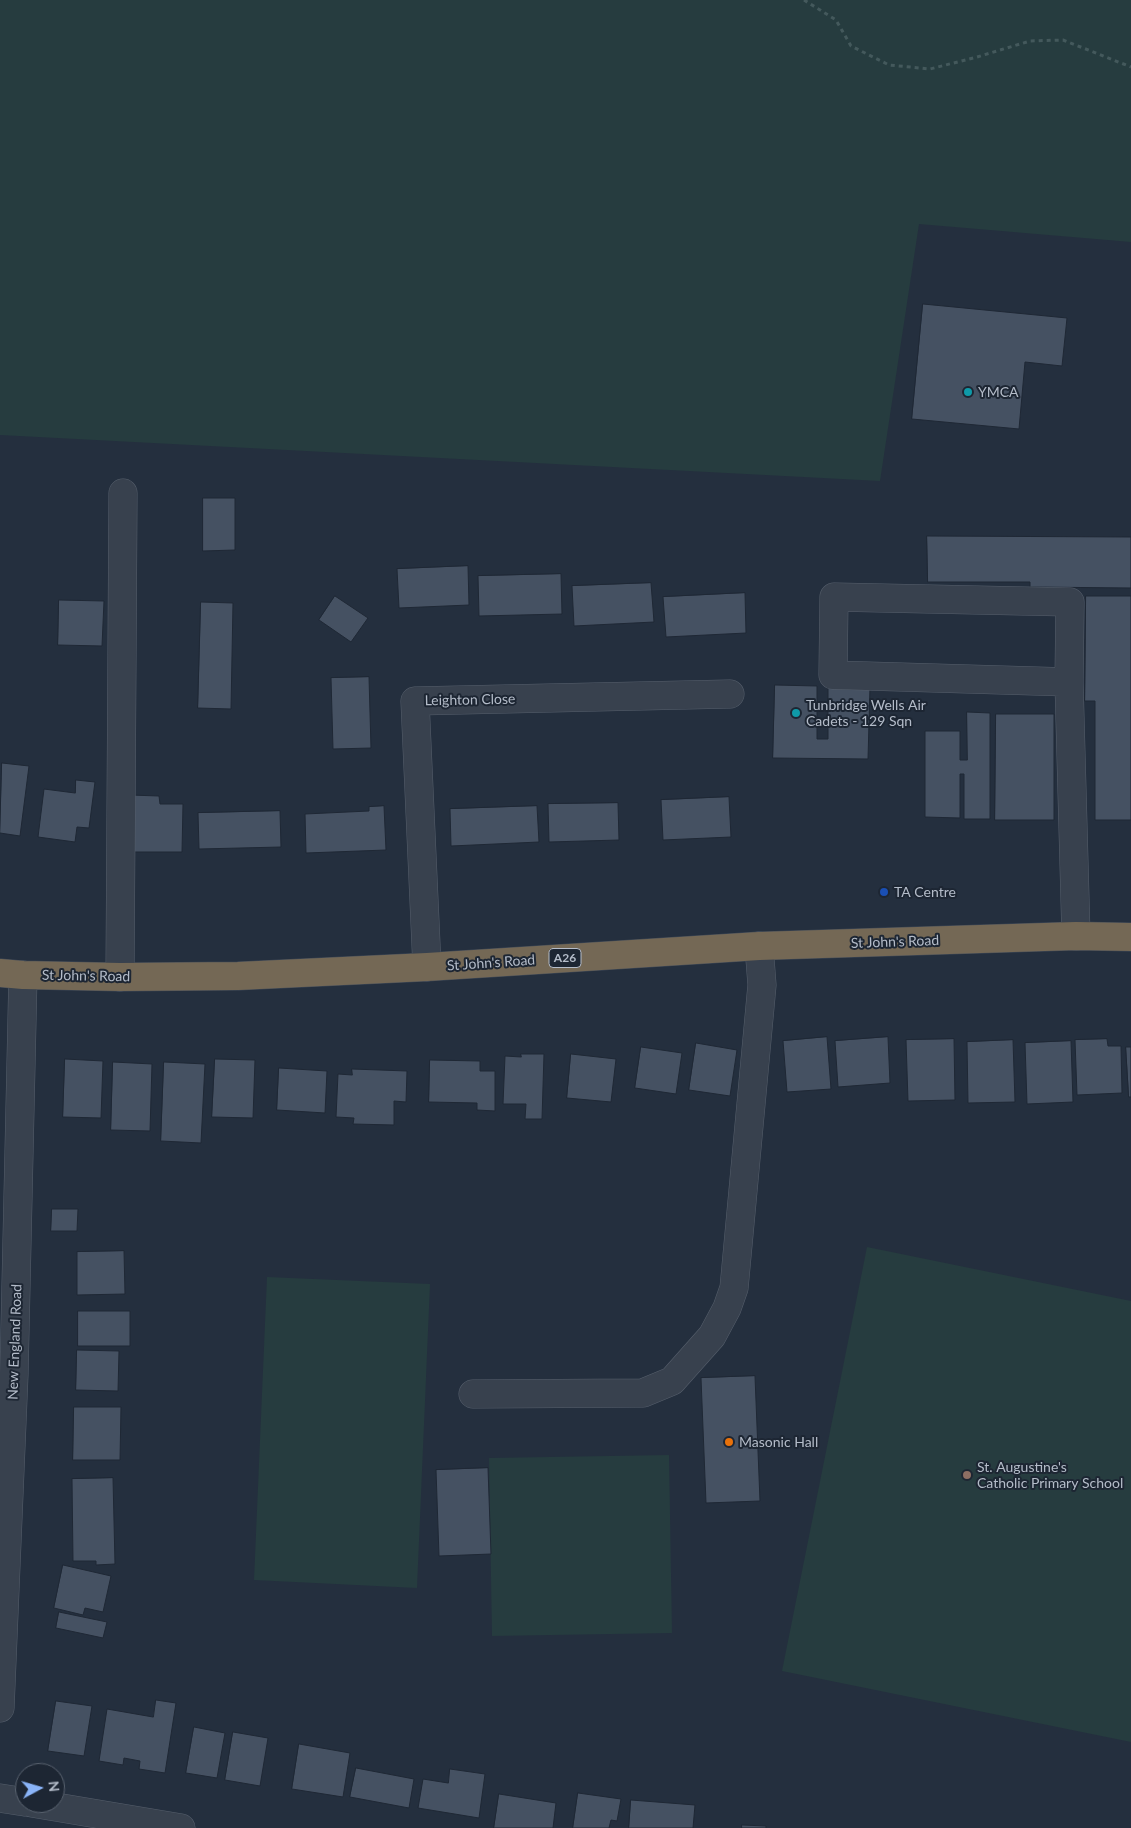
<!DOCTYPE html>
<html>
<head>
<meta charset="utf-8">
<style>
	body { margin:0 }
	#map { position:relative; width:1131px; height:1828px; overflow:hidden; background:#242f3e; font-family:Lato,sans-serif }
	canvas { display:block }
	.north { position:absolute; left:15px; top:1763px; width:50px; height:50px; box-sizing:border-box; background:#1d2633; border:1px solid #59626f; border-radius:50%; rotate:84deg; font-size:14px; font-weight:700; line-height:20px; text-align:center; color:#b4bcc9 }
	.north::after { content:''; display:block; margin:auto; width:18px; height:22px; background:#8ab4f8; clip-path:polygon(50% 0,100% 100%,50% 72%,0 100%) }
</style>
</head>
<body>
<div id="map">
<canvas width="1131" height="1828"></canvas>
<div class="north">N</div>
</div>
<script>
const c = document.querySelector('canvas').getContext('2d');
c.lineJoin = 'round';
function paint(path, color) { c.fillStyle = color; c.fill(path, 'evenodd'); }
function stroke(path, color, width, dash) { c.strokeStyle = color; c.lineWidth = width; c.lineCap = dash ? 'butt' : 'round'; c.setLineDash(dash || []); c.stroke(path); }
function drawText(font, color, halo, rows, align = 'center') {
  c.font = font + ' Lato,sans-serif'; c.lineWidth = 4; c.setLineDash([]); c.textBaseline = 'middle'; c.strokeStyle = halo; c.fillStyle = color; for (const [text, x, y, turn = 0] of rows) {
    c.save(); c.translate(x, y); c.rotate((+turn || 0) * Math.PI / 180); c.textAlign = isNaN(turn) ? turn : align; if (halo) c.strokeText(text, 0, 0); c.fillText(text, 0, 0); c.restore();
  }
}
paint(new Path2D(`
	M0 0H1131V242L919 224 880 481 0 435Z
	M867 1247 1131 1301V1742L782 1671Z
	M267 1277 430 1284 417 1588 254 1580Z
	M669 1455 672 1633 492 1636 489 1458Z`), '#263c3f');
const building = new Path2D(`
	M923 304 1067 318 1062 366 1025 362 1019 429 912 419Z
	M203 498H235V550L203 551Z
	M927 536 1131 537V588L1030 587V582H928Z
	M468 566 469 605 399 608 397 569Z
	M561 574 562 614 479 616 478 576Z
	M651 583 654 622 574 626 572 586Z
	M745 593 746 633 666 637 663 597Z
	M335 596 368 618 351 642 319 620Z
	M1086 596H1131V820H1095V701H1085Z
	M59 600 104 601 102 646 58 645Z
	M201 602 233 603 231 709 198 708Z
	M369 677 371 748 333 749 331 678Z
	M775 685 817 686V739H828V686L870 687 868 759 773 758Z
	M967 712 990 713V819H964V774H960V818L925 817V731H960V760H967Z
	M996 714H1054V820H995Z
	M2 763 29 766 20 836 0 833Z
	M76 780 95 782 89 828 77 827 75 842 38 837 44 789 75 793Z
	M130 795 159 796 160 804H183L182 852H130Z
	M729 797 731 837 663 840 661 800Z
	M618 803 619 840 549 842 548 804Z
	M384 806 386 850 306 853 305 814 369 811V807Z
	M537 806 539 842 451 846 450 809Z
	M280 811 281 847 199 849 198 813Z
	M827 1037 831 1089 787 1092 783 1041Z
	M888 1037 890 1083 838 1087 835 1041Z
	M954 1039 955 1100 908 1101 906 1040Z
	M1107 1039 1108 1046H1121L1122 1093 1077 1095 1075 1040Z
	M1013 1040 1015 1102 968 1103 967 1042Z
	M1071 1041 1073 1102 1027 1104 1025 1043Z
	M696 1043 737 1050 730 1096 689 1090Z
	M641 1047 682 1053 676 1094 635 1088Z
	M1126 1047H1131V1097H1129Z
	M521 1054H544L542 1119H525L526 1104H503L505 1056 521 1057Z
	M571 1054 616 1059 611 1102 567 1098Z
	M65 1059 103 1061 101 1118 63 1117Z
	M215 1059 255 1060 253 1118 212 1117Z
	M430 1060 480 1061V1071H495V1111L477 1110V1103L429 1102Z
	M113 1062 152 1064 150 1131 111 1130Z
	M164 1062 205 1064 201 1143 161 1141Z
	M279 1068 327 1071 325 1113 277 1110Z
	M352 1069 407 1071 406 1102 394 1101V1125L353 1124 354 1118 336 1117 338 1074 352 1075Z
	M52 1209H78L77 1231H51Z
	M124 1251 125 1294 77 1295V1252Z
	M78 1311H130V1346H78Z
	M77 1350 119 1351 118 1391 76 1390Z
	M755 1376 760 1501 706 1503 701 1378Z
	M74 1407H121L120 1460H73Z
	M488 1468 491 1554 439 1556 436 1470Z
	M113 1478 115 1564 96 1565V1561H73L72 1479Z
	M63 1565 111 1576 103 1612 85 1608 83 1615 54 1608Z
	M59 1612 107 1622 103 1638 56 1628Z
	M156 1700 176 1703 165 1773 139 1769 140 1761 124 1758 123 1765 99 1761 107 1709 153 1717Z
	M56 1701 92 1706 84 1756 48 1751Z
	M194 1727 225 1733 217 1778 186 1773Z
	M233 1732 268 1738 260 1786 225 1780Z
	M299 1744 350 1753 343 1797 292 1789Z
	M356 1768 414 1779 409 1808 350 1797Z
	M450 1769 485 1774 479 1818 418 1808 423 1779 448 1783Z
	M578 1793 621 1799 617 1821 611 1820 609 1828H573Z
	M499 1794 556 1803 553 1828H494Z
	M631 1800 695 1805 693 1828H629Z
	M742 1825 766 1826V1828H742Z`);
paint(building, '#455162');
stroke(building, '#1f2835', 1);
const minor = new Path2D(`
	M1069 682 1070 602 834 597 833 675 1069 682 1076 936
	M427 967 415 701 730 694
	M120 977 123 493
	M473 1394 643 1393 672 1381 712 1336 727 1308 734 1288 762 985 759 946
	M0 1708 14 1374 23 975
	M0 1798 25 1802
	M32 1803 181 1828`);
const highway = new Path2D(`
	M0 973 23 975 120 977 238 976 427 967 759 946 1076 936 1131 937`);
stroke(minor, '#565f6c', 29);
stroke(highway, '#434c59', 29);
stroke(new Path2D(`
	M804 0 836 20 851 46 889 65 930 69 977 57 1030 41 1063 40 1131 67`), '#44595c', 3, [4, 4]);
stroke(minor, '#38414e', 28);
stroke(highway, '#746855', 28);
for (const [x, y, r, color] of [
	[968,392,5,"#0f9aa8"],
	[796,713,5,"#0f9aa8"],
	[884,892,5,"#1a4fb4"],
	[729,1442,5,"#e8710a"],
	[967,1475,5,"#8d6e63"]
]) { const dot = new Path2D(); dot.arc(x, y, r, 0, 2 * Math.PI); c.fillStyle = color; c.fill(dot); stroke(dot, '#1d2633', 2); }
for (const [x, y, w] of [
	[565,958,32]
]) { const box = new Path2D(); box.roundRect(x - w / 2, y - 9.5, w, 19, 4); c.fillStyle = '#1d2633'; c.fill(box); stroke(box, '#b4bcc9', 1); }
drawText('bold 12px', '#b4bcc9', null, [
	["A26",565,958]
]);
drawText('14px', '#b4bcc9', '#1d2633', [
	["YMCA",978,392],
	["Tunbridge Wells Air",806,705],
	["Cadets - 129 Sqn",806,721],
	["TA Centre",894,892],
	["Masonic Hall",739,1442],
	["St. Augustine's",977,1467],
	["Catholic Primary School",977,1483]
], 'left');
drawText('14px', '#b4bcc9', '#1d2633', [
	["Leighton Close",470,700,-1],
	["St John's Road",895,942,-2],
	["St John's Road",491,963,-4],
	["St John's Road",86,976,1],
	["New England Road",15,1342,-88]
]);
</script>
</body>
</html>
